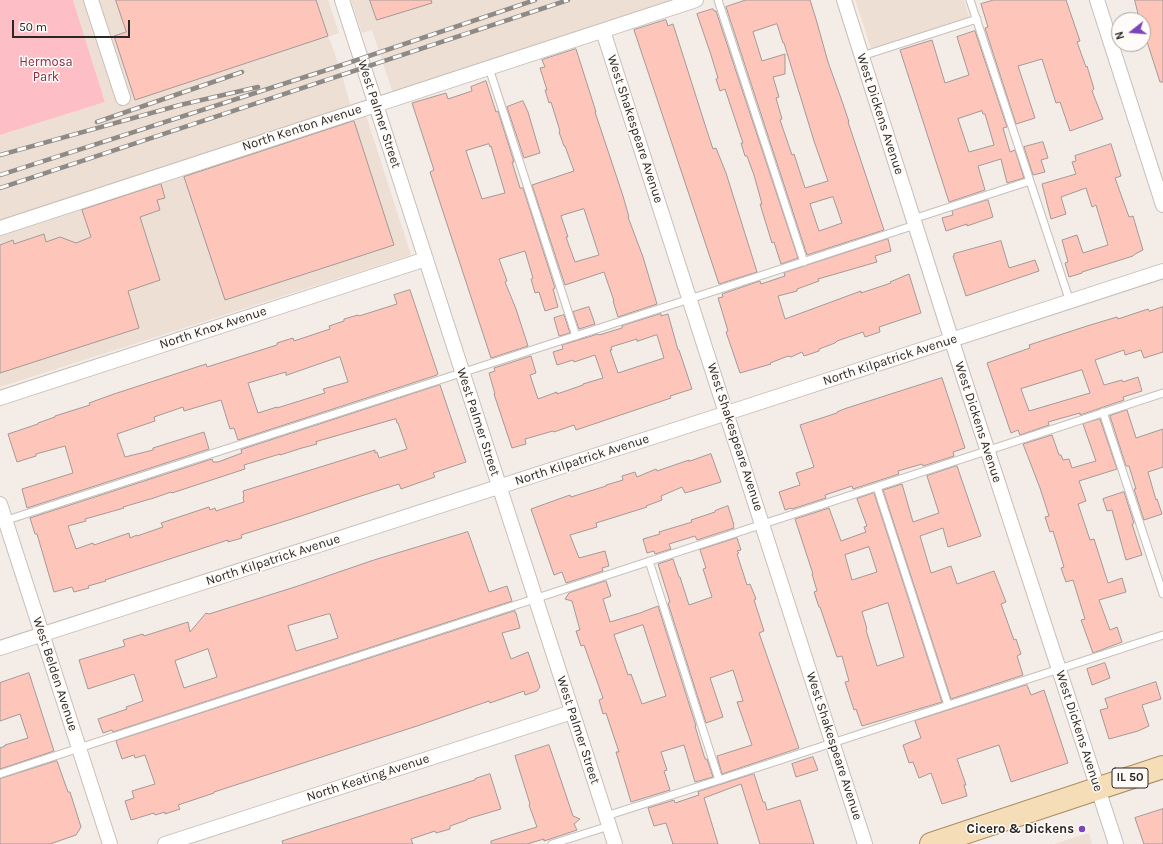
<!DOCTYPE html>
<html>
<head>
<meta charset="utf-8">
<style>
	body { margin:0 }
	#map { position:relative; width:1163px; height:844px; overflow:hidden; background:#f4ece7; font-family:Karla,sans-serif }
	canvas { display:block }
	.north { position:absolute; left:1111px; top:12px; width:40px; height:40px; box-sizing:border-box; background:#fefbf8; border:1px solid #a9a6a4; border-radius:50%; rotate:253deg; font-size:11px; font-weight:700; line-height:16px; text-align:center; color:#2a2725 }
	.north::after { content:''; display:block; margin:auto; width:14px; height:18px; background:#7a44bb; clip-path:polygon(50% 0,100% 100%,50% 72%,0 100%) }
	.scale { position:absolute; left:12px; top:20px; width:118px; height:18px; box-sizing:border-box; border:2px solid #2a2725; border-top:0; padding-left:5px; font-size:12px; line-height:14px; white-space:nowrap; color:#2a2725; -webkit-text-stroke:3px #fefbf8; paint-order:stroke }
</style>
</head>
<body>
<div id="map">
<canvas width="1163" height="844"></canvas>
<div class="north">N</div>
<div class="scale">50 m</div>
</div>
<script>
const c = document.querySelector('canvas').getContext('2d');
c.lineJoin = 'round';
function paint(path, color) { c.fillStyle = color; c.fill(path, 'evenodd'); }
function stroke(path, color, width, dash) { c.strokeStyle = color; c.lineWidth = width; c.lineCap = dash ? 'butt' : 'round'; c.setLineDash(dash || []); c.stroke(path); }
function drawText(font, color, halo, rows, align = 'center') {
  c.font = font + ' Karla,sans-serif'; c.lineWidth = 3; c.setLineDash([]); c.textBaseline = 'middle'; c.strokeStyle = halo; c.fillStyle = color; for (const [text, x, y, turn = 0] of rows) {
    c.save(); c.translate(x, y); c.rotate((+turn || 0) * Math.PI / 180); c.textAlign = isNaN(turn) ? turn : align; if (halo) c.strokeText(text, 0, 0); c.fillText(text, 0, 0); c.restore();
  }
}
paint(new Path2D(`
	M73 0H328L339 33 328 37 332 45 343 79 351 107 362 103 411 255 0 387V135L105 102Z
	M351 0H674L393 93 372 30 362 33Z
	M855 0H964L970 20 872 51Z
	M1089 833 1092 844H1054Z`), '#eedfd5');
paint(new Path2D(`
	M0 0H73L105 102 0 135Z`), '#febec6');
const building = new Path2D(`
	M116 0H316L328 36 135 100 114 36 126 32Z
	M370 0H431L432 3 377 20Z
	M746 0H810L816 19 828 62 843 104 849 122H848L884 230 807 255 726 7ZM777 24 783 43H784L814 141 828 181 805 188 794 154 792 155 780 120 782 119 776 98 779 97 773 77 785 74V54L762 61 753 32ZM833 197 842 223 819 231 810 204Z
	M994 0H1066L1080 41 1077 42 1086 67 1087 66 1094 89 1092 91 1103 119 1070 131 1060 102 1056 103 1042 59 1018 66 1035 118 1016 124 985 28 988 27 981 4Z
	M1135 0H1163V82H1160L1143 29V20H1140Z
	M713 9 714 11H716L798 258 781 264 774 242 772 243 760 204H762L754 175 747 156H745L741 143H743L725 89 720 91 716 79 718 78 711 55 697 14Z
	M666 20 668 26 673 24 707 131 713 149 716 148 726 173 757 272 719 284 634 30Z
	M975 31 1007 127 1003 128 1010 152 1015 150 1024 178 1007 183 1001 159 978 166 985 190 949 202 900 50 932 40 945 83 969 75 957 37ZM982 111 983 114H985L994 145 969 152 958 119Z
	M576 49 596 112H595L623 196 629 217H628L643 257 657 304 618 317 613 301H614L604 272 565 285 532 185 574 171 565 146H564L559 132 560 131 551 102 549 103 545 90H547L540 68 545 67 542 60ZM584 209 599 255 575 262 566 237H568L561 216Z
	M486 81 496 112 498 111 514 162H512L520 188H523L555 288 553 289 558 307 545 311 539 292 535 293 531 279 533 278 525 251 499 259 507 281 505 282 516 309 528 346 491 358 430 172 434 170 412 103 446 93 448 99 472 91 471 87ZM489 144 490 147 491 146 505 193 482 199 466 151Z
	M523 101 528 112 540 153 524 158 507 107Z
	M354 121 394 245 225 300 184 177Z
	M1043 142 1048 158 1041 160 1045 172 1033 175 1024 147Z
	M1111 144 1121 176 1115 178 1129 217 1133 216 1143 250 1135 254 1133 256 1082 272V273L1069 277 1065 263 1068 262 1062 240 1077 235 1083 253 1108 245 1096 205 1092 207 1086 188 1061 197 1066 214 1051 219 1042 184 1076 174 1072 162 1076 161 1075 156Z
	M161 184 165 198 157 200 160 210 140 217 160 280 128 291 139 328 0 373V245L13 240 14 244 44 234 46 242 60 237 76 243 91 237 82 210Z
	M988 200 993 217 967 226V224L946 231 942 218 953 215 952 211Z
	M888 239 891 251 875 256 877 262 818 279 819 281 797 289V291L778 296 785 319 861 291V293L891 283 890 282 909 274 921 313 879 327 880 332 865 337 863 332 837 341 835 343 819 349V351L804 356 802 352 791 357 788 356 770 363 771 364 740 373 726 332 728 331 718 298 723 297 722 294 760 281 761 284 785 276 784 273Z
	M1001 241 1009 268 1035 260 1039 271 966 296 953 256H954V254Z
	M410 290 438 374H437V375L238 440 234 428 230 429 221 400 184 411 183 407 154 417 155 421 117 434 125 457 153 450V448L204 432 209 449 27 508 22 489 73 473 65 446 36 454V456L17 462 8 434 38 424V423L55 417V416L90 405 89 403 114 394 206 364 207 367 277 345V343L293 338 294 341 330 329 329 326 344 321V319L358 315 359 316 397 304 394 295ZM340 357 348 382 323 389 325 393 277 408V407L258 413 248 383 286 372V375Z
	M589 307 595 324 579 329 573 312Z
	M1163 307V352L1144 358 1141 350 1125 355 1124 350 1095 360 1104 385 1122 380 1123 382 1138 377 1142 391 1123 397 1124 400 1080 415V413L1048 422 1049 425 1020 435 1018 430 1011 433 987 363 1030 348 1029 345 1087 326 1117 317 1118 319 1148 309 1149 311ZM1082 370 1090 393 1029 411 1021 389Z
	M661 314V316L668 314 678 350H679L692 389 670 396 671 398 576 430 574 425 554 432 553 431 525 439 526 444 512 448 494 394H495L489 373 495 371 494 368 531 356 536 373 530 375 538 399 557 392V394L583 385V384L603 378 595 355 574 362 573 360 557 365 553 352 563 349 562 345 598 334 599 335 622 328V326ZM657 335 664 358 618 373 610 350H612L611 347 637 339V341Z
	M564 315 570 333 559 336 554 318Z
	M942 378 965 448 953 452 954 456 923 466 922 464 898 471 899 474 853 489 852 486 825 495 826 498 792 509 791 508 785 510 779 492 800 485 796 473 814 467 800 425 837 413V412L844 409Z
	M440 385 466 462 433 473 435 477 401 489 399 484 361 496 298 517 241 535 242 538 228 542V540L105 580 106 581 88 586 89 588 74 592 72 587 54 592 37 534H35L30 518 212 459 213 462H218L242 453 241 450ZM396 419 397 423H398L407 449 379 458 377 452 375 453V450L243 491 244 496 243 497 244 502 216 511 215 508 210 510 209 507 161 523 163 527 137 536V535L130 538 129 533 94 545 93 543 76 549 68 526 86 521 85 519 124 508 123 507 150 499H151L171 492 172 493 245 469 244 465 280 454V455L302 448 317 444 316 442Z
	M1127 410 1136 438 1163 429V467L1148 472 1156 500 1157 499 1162 514 1144 520 1134 489H1136L1129 466H1126L1110 416Z
	M1100 419 1117 469 1079 481 1086 501 1078 504 1090 540 1094 539 1108 583 1122 578 1126 592 1099 600 1110 630 1117 627 1122 642 1093 653 1081 620 1085 619 1073 580 1066 582 1061 568 1064 567 1053 531 1050 532 1045 517 1049 516 1040 488 1023 444 1052 435 1059 455H1061L1063 460 1069 459 1072 468 1096 461 1083 424Z
	M711 454 721 482 685 493 682 487 661 496 662 500 646 506 647 507 596 523 597 527 570 535 579 558 605 551 609 566 602 568 603 571 566 583 562 572 554 575 531 509 570 495 571 497 606 486V485L623 480 622 476 635 472 637 477 656 469 657 471 689 460V461Z
	M957 466 981 536 948 547 943 528 920 536 931 573 951 566 957 584 994 571 1006 602 1001 604 1014 640 1016 639 1021 654 1017 656 1023 675 951 699 883 490 902 484 913 522 939 513 927 476Z
	M1124 492 1134 523 1132 524 1142 555 1126 560 1112 510 1107 511 1103 499Z
	M874 493 942 702 862 726 856 709 854 710 845 682 849 681 842 656 837 657 820 607H819L814 592 817 591 812 574H813L795 519 829 508 841 541 866 532 864 527 867 526 857 499ZM869 547 877 572 852 580 845 555ZM888 603 904 657 877 666 866 630 867 629 862 612Z
	M728 506 734 525 733 526 734 528 697 540 695 536 669 544 671 549 655 554 654 551 647 553 643 539 660 534 659 532 692 522 691 520 715 512V511Z
	M468 532 489 592 507 586 512 601 113 732 112 730 103 733 98 719 127 709 126 707 143 701 134 674 88 689 79 660 125 646 123 640 143 634 144 636 188 622 190 632 206 613 209 614 298 586 374 560ZM328 614H330L338 638 296 651 288 626ZM208 649 217 677 184 688 175 661Z
	M737 538 741 550 737 551 739 553 737 554 747 585 750 584 756 599 754 600 764 631 759 633 799 748 722 774 717 756 752 745 737 702 743 701 733 670 710 678 723 717 706 723 668 603 670 602 658 564 673 559 679 577H680L689 605 712 597 703 569 706 568 700 550Z
	M606 581 611 596 603 599 610 622 640 613 658 606 696 726H695L705 759H707L713 777 695 782 684 745 661 752 667 770 664 771 670 790 631 802 616 752H619L606 713 603 714 599 700 603 698 584 645 581 646 576 631 580 630 572 601 565 599 569 593ZM643 625 666 696 642 704 631 674 628 675 614 635Z
	M515 611V613H516L520 628 502 633 511 659 528 652 540 687 537 691 525 695 524 691 490 703 489 701 417 726 214 792V793L178 805 180 809 165 814V812L155 815 154 813 131 820 125 801 134 798 132 791 155 784 145 755 135 758 134 755 122 759 116 741Z
	M1105 663 1110 678 1092 685 1087 669Z
	M29 673 54 751 0 769V748L5 746V745L28 738 20 714 0 721V683Z
	M1156 682 1161 699 1142 705 1149 726 1138 731 1109 739 1100 710 1108 708 1105 699Z
	M1027 685 1031 695 1044 690 1068 763 1011 782 999 745 957 759 966 785H964L967 796 942 804 931 773 919 778 913 762 909 763 903 745 921 738 915 721Z
	M549 745 573 816 580 819 574 824 577 830 544 841V839L527 844H491V841L537 827 529 805 530 804 515 756Z
	M813 757 818 770 796 777 792 764Z
	M57 761 68 792H70L81 827 76 835 50 844H0V779Z
	M490 774 501 809 467 819V820L450 826V829L436 833 435 831 411 839 413 844H283L282 841 475 780V779Z
	M754 774 763 802H765L767 810 800 800 814 844H760L741 784 704 798 718 844H673L666 823 654 826 648 808 674 800 675 803 699 795 698 792Z
	M1163 809V844H1144L1135 818Z`);
paint(building, '#fec6ba');
stroke(building, '#a39997', 1);
const lane = new Path2D(`
	M718 0 804 262
	M970 0 1070 302
	M862 56 977 19
	M489 68 576 336
	M913 219 1030 181
	M1103 412 1163 594
	M877 487 948 705
	M4 521 708 293 915 225
	M649 561 719 780
	M0 774 1163 393
	M606 816 719 780 1163 635
	M552 844 609 826`);
const street = new Path2D(`
	M91 0 123 98
	M342 0 615 844
	M844 0 958 360 1116 844
	M1097 0 1163 205
	M603 31 865 844
	M0 228 696 0
	M0 398 426 259
	M0 504 110 844
	M0 648 727 413 1163 271
	M165 844 572 712`);
const primary = new Path2D(`
	M931 844 1163 767`);
stroke(lane, '#c7bfba', 9);
stroke(street, '#c7bfba', 16);
stroke(primary, '#a98f65', 24);
stroke(lane, '#fff', 7);
stroke(street, '#fff', 14);
stroke(primary, '#f5ddb8', 22);
const rail = new Path2D(`
	M97 122 242 72
	M0 155 180 105 258 87
	M0 175 339 66 535 0
	M0 188 568 0`);
stroke(rail, '#8f8a86', 4.5);
stroke(rail, '#fefbf8', 3, [9]);
for (const [x, y, r, color] of [
	[1082,829,4,"#7a44bb"]
]) { const dot = new Path2D(); dot.arc(x, y, r, 0, 2 * Math.PI); c.fillStyle = color; c.fill(dot); stroke(dot, '#fefbf8', 1.5); }
for (const [x, y, w] of [
	[1130,778,36]
]) { const box = new Path2D(); box.roundRect(x - w / 2, y - 10, w, 20, 3); c.fillStyle = '#fefbf8'; c.fill(box); stroke(box, '#2a2725', 1); }
drawText('bold 12px', '#2a2725', null, [
	["IL 50",1130,778]
]);
drawText('13px', '#902742', '#fefbf8', [
	["Hermosa",46,62],
	["Park",46,77]
]);
drawText('13px', '#2a2725', '#fefbf8', [
	["West Palmer Street",379,114,72],
	["West Dickens Avenue",880,114,72],
	["North Kenton Avenue",302,128,-18],
	["West Shakespeare Avenue",635,129,72],
	["North Knox Avenue",213,328,-18],
	["North Kilpatrick Avenue",890,360,-18],
	["West Palmer Street",478,422,72],
	["West Dickens Avenue",978,422,72],
	["West Shakespeare Avenue",735,437,72],
	["North Kilpatrick Avenue",582,460,-18],
	["North Kilpatrick Avenue",273,560,-18],
	["West Belden Avenue",55,674,72],
	["West Palmer Street",578,730,72],
	["West Dickens Avenue",1079,731,72],
	["West Shakespeare Avenue",834,746,72],
	["North Keating Avenue",368,778,-18]
]);
drawText('bold 13px', '#2a2725', '#fefbf8', [
	["Cicero & Dickens",1074,829]
], 'right');
</script>
</body>
</html>
